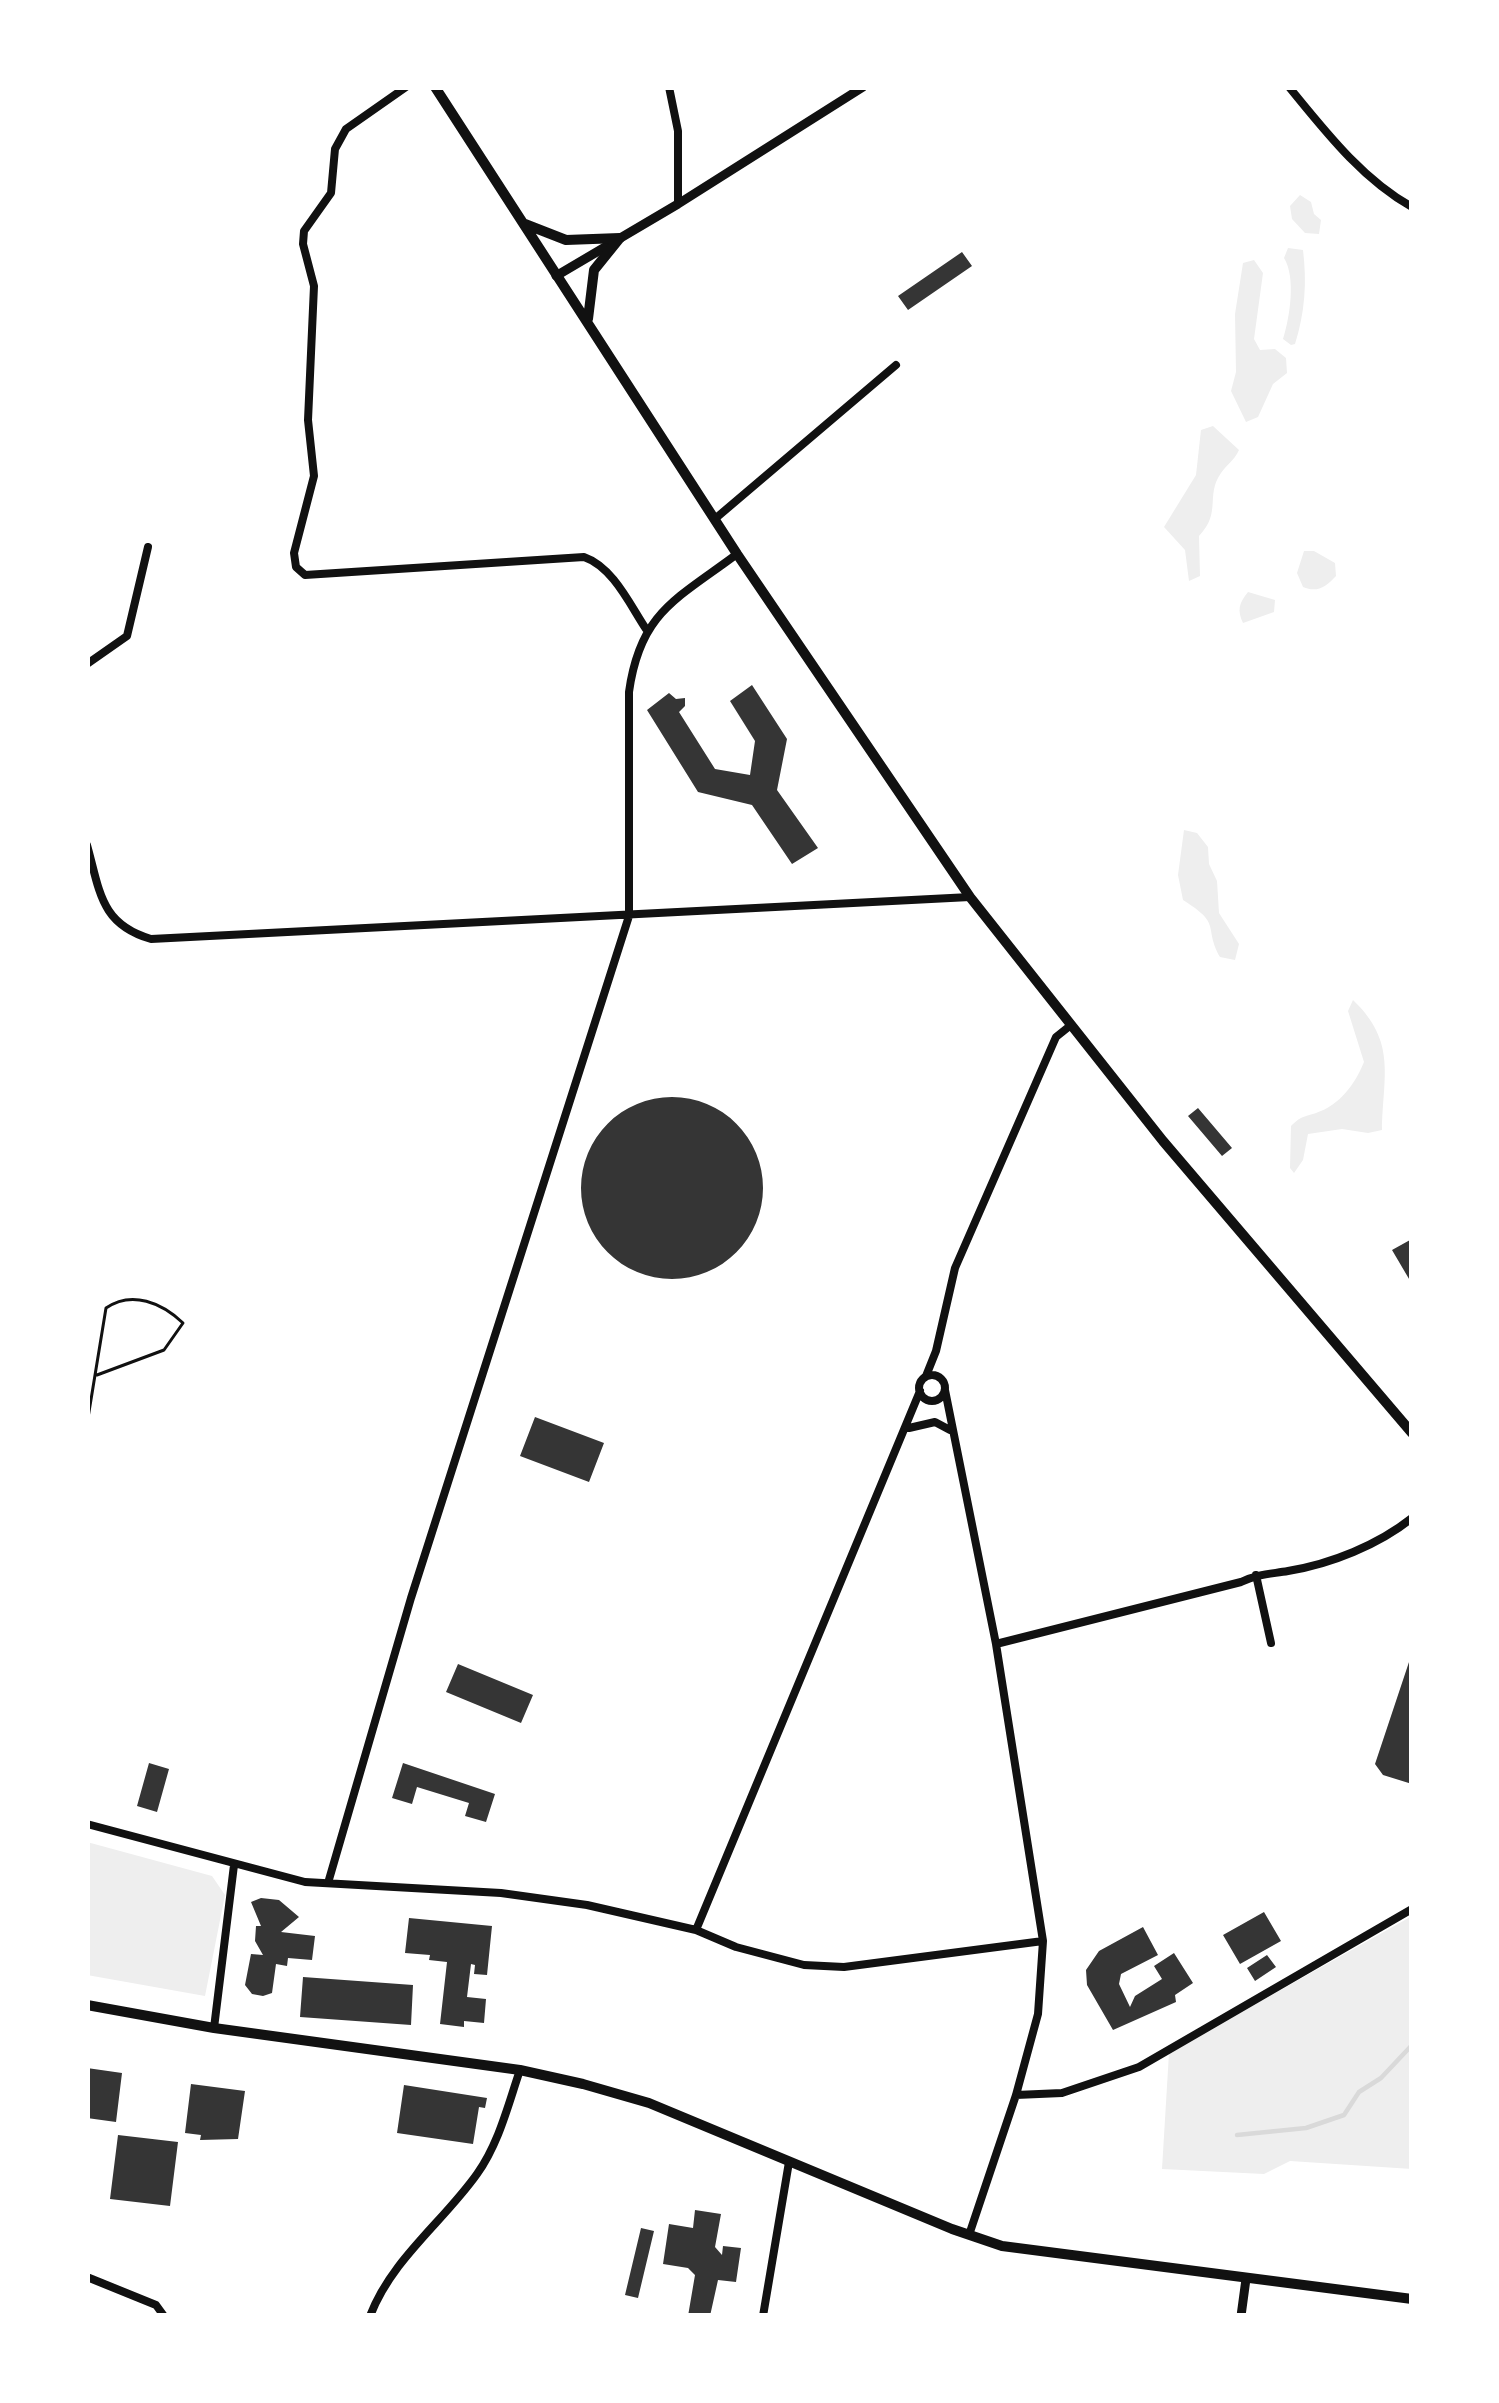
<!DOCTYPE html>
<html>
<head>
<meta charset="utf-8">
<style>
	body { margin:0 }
	#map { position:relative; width:1499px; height:2403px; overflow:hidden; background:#fff; font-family:"Open Sans",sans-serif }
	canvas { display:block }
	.frame { position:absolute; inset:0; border:90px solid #fff; pointer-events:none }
</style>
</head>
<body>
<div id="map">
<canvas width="1499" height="2403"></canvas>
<div class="frame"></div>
</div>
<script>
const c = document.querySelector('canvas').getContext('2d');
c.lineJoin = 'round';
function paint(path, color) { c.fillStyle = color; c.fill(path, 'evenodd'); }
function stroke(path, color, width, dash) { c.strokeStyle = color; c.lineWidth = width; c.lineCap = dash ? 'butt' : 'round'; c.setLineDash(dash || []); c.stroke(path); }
paint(new Path2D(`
	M1300 195 1311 202 1314 214 1321 220 1319 234 1305 233 1292 219 1290 206Z
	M1288 248 1303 250C1307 283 1305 312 1295 344L1291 345 1283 339C1290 317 1296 277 1284 258Z
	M1254 260 1263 273 1254 339 1260 350 1275 349 1286 358 1287 373 1273 384 1258 417 1246 422 1231 391 1236 372 1235 314 1243 263Z
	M1213 426 1239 450C1234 461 1227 464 1221 473 1205 496 1222 512 1199 536L1200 576 1189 581 1185 550 1164 527 1196 475 1201 430Z
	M1304 551H1314L1335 563 1336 576C1326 587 1317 593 1303 587L1297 573Z
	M1248 592 1275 600 1274 612 1243 623C1237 610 1239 603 1248 592Z
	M1184 830 1197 833 1208 847 1209 864 1217 881 1219 913 1239 944 1235 960 1220 957C1203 926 1223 925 1183 900L1178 875Z
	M1353 1000C1397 1042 1383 1076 1382 1130L1368 1133 1342 1129 1308 1134 1303 1160 1294 1173 1290 1168 1291 1126C1301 1116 1304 1117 1316 1113 1340 1105 1355 1084 1364 1062L1348 1011Z
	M87 1842 212 1876 225 1895 205 1996 87 1975Z
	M1412 1916V2169L1290 2161 1264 2174 1162 2169 1169 2053Z`), '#eee');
stroke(new Path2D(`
	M1237 2135 1306 2128 1344 2115 1359 2092 1381 2078 1412 2045`), '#d9d9d9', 4.5);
paint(new Path2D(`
	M962 252 972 266 908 310 898 296Z
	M752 685 787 739 777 790 818 848 792 864 752 805 698 792 647 710 669 693 676 699 685 698V706L679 712 715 769 750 775 755 741 730 701Z
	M581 1188a91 91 0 1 1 182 0a91 91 0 1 1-182 0Z
	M1198 1108 1232 1148 1222 1156 1188 1116Z
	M1410 1240 1412 1243V1284L1392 1250Z
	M535 1417 604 1443 589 1482 520 1456Z
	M1412 1653V1784L1383 1775 1375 1764Z
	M458 1664 533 1695 521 1723 446 1692Z
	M149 1763 169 1769 157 1812 137 1806Z
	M403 1763 495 1794 486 1822 465 1816 469 1803 417 1787 412 1804 392 1798Z
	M261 1898 279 1900 299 1917 281 1932 315 1936 312 1960 288 1958 287 1966 276 1964 272 1993 263 1996 252 1994 245 1985 251 1954 263 1955 255 1941 256 1926H261L251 1902Z
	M1264 1912 1281 1941 1240 1964 1223 1935Z
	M409 1918 492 1926 487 1975 474 1974 475 1965 471 1964 467 1997 486 1999 484 2023 464 2021V2027L440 2024 447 1962 429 1960 430 1955 405 1953Z
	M1143 1927 1158 1955 1121 1974 1119 1984 1130 2007 1135 1996 1162 1979 1154 1966 1174 1953 1193 1983 1175 1995 1176 2002 1113 2030 1087 1985 1086 1970 1099 1951Z
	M1267 1955 1276 1967 1255 1981 1247 1968Z
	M303 1977 413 1985 411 2025 300 2017Z
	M87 2068 122 2073 116 2122 87 2118Z
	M191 2084 245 2091 238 2139 200 2140 201 2135 185 2133Z
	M404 2085 487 2098 485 2108 479 2107 473 2144 397 2133Z
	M118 2135 178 2142 170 2206 110 2199Z
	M695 2210 721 2214 715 2247 722 2255 723 2246 741 2248 736 2282 718 2280 710 2316H688L695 2275 688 2268 663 2264 669 2224 693 2228Z
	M641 2228 654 2231 638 2298 625 2295Z`), '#353535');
stroke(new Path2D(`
	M87 1424 106 1308C132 1290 162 1303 183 1323L164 1350 97 1375`), '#111', 3);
stroke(new Path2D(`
	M406 87 346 129 335 149 331 193 304 231 303 244 314 286 308 420 314 476 294 553 296 567 305 575 584 557C613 567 630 605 646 629
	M669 87 678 131V203
	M1289 87C1325 131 1362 179 1412 207
	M716 518 896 365
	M87 664 127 636 148 547
	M87 845C100 891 100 924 151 939L970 897
	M919 1388a13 13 0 1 1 26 0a13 13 0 1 1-26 0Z
	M926 1376 936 1351 955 1268 1056 1037 1071 1025
	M945 1390 996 1644 1043 1941 1038 2014 1016 2095 969 2235
	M909 1428 935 1422 950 1430
	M1256 1575 1271 1643
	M996 1644 1241 1582C1257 1574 1271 1574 1288 1571 1331 1564 1378 1545 1412 1518
	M87 1824 305 1882 501 1893 587 1905 696 1930 736 1947 804 1965 844 1967 1043 1941
	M328 1883 411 1598 629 916V692C640 612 677 599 737 554
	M696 1930 920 1391
	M214 2028 234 1865
	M1016 2095 1062 2093 1139 2067 1412 1909
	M87 2277 156 2305 164 2316
	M370 2316C392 2259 443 2222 477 2174 499 2143 508 2105 520 2070
	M763 2316 789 2162`), '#111', 8);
stroke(new Path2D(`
	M556 276 678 204 863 87
	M1241 2316 1246 2279`), '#111', 9);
stroke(new Path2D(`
	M435 87 737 554 970 897 1163 1141 1412 1433
	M525 224 566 240 620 238
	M588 319 594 270 619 239
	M87 2005 214 2028 520 2070 583 2084 649 2103 952 2229 1002 2246 1412 2299`), '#111', 10);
</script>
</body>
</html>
